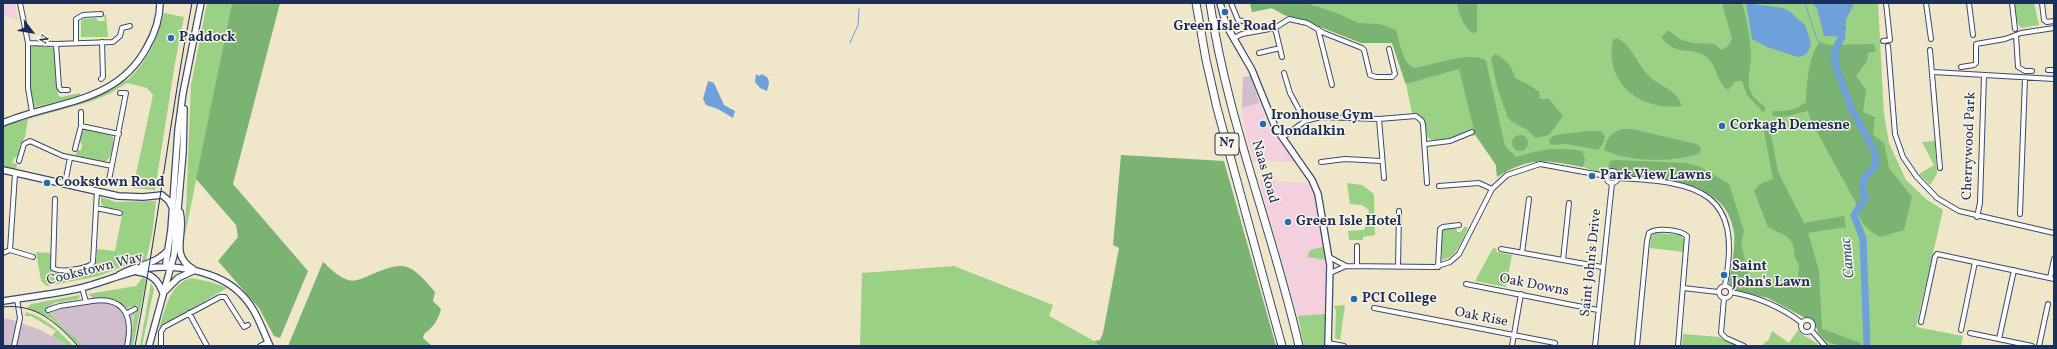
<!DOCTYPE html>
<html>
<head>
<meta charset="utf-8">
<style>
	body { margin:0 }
	#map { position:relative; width:2057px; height:349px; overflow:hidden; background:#f0e6c9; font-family:Vollkorn,serif }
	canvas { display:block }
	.frame { position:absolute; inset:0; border:4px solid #1b2f5e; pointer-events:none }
	.north { position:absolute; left:12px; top:12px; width:40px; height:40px; -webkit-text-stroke:3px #fcf5e5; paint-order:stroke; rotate:121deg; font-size:11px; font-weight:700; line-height:16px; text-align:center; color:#1b2f5e }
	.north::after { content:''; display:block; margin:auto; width:14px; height:18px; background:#1b2f5e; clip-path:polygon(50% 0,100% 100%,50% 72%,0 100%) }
</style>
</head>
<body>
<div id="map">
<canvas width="2057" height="349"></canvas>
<div class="frame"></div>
<div class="north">N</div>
</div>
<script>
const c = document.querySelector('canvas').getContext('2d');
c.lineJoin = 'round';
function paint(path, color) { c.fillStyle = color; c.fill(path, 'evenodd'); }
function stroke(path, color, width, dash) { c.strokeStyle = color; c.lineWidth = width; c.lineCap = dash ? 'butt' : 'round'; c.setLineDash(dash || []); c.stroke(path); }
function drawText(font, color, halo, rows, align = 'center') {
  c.font = font + ' Vollkorn,serif'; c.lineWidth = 3; c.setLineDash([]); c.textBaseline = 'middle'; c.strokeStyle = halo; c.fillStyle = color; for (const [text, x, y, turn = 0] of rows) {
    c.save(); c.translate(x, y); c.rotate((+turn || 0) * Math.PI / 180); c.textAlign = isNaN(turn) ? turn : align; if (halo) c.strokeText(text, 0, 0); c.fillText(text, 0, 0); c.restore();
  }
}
paint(new Path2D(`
	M3 3H15L18 20 3 16Z
	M1251 76 1265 119 1274 135 1296 162 1253 161 1243 122 1242 108 1243 77Z
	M1259 180 1311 183 1316 196 1326 250 1327 278 1325 314 1298 316Z`), '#f4cfde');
paint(new Path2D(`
	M1251 76 1259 103 1242 108 1243 77Z
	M104 297 112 299 129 308 135 306 136 312 133 317 131 346H84L68 333 46 307 54 304Z
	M3 318 13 320 43 331 68 346H3Z`), '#d0bdce');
paint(new Path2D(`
	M207 3H232L185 235 191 85Z
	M1250 3H1878L1884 114 1889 143 1906 180 1926 199 1943 210 1916 327 1963 336 1961 346H1829L1818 333 1815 323 1768 298 1734 290 1729 284C1731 270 1736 245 1734 232 1727 180 1662 178 1622 177L1619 171C1612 169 1608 173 1602 173 1595 172 1587 168 1581 166 1547 159 1528 157 1497 177L1496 165 1475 135 1472 136 1470 131C1458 136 1440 145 1428 138 1423 126 1428 116 1412 113L1406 84 1431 76 1405 83 1392 43H1361L1298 18 1284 15 1272 8 1252 12Z
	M2014 3H2034L2039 25 2021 28 2016 20Z
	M164 13 184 17 175 63 155 190 133 188 153 95 147 88 127 83 109 94 89 102 28 119 25 137 20 145 18 156 14 158 12 163 17 164 16 171 3 167V126C43 106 90 108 126 78L125 82C146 65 158 39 164 13Z
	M104 15H106L108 37H81V21L83 19 96 18 98 21H105Z
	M34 45 56 48 58 95 61 97 80 93V97L34 107 30 91 29 49Z
	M85 129 110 135 113 137C114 145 112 160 103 163 87 159 64 158 50 148L58 152 76 155 77 150H81L82 145 80 142 81 133Z
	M1935 141 1937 174 1930 185 1919 174 1934 165 1922 142Z
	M1347 183 1362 185 1374 194 1375 235 1363 237V240H1349L1348 231 1363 230 1365 228 1369 210 1362 205 1350 204Z
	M101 197 116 202 156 201 152 235 146 260 129 264 99 276 47 286 41 281 36 252 51 253V269L57 273 92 268 96 264 97 249 115 251 123 210 105 207 101 203Z
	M1464 227H1468C1463 238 1457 258 1442 260L1441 230 1456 228 1457 232H1461Z
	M1655 233 1681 235 1685 240 1684 252 1650 248 1651 237Z
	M1323 247 1326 260 1307 257 1310 250Z
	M1493 248 1497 249 1496 252 1512 255 1506 287 1475 281Z
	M954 266 1053 305 1049 316 1094 341 1099 346H860L862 273Z
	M143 277 146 280 133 346H130L134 316 138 305 126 308 112 299 93 298 88 294 136 286Z
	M192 278 211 282 227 288 159 328C166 309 169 283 192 278Z
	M151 283 154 289 142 346H140Z
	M80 295 79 299 54 303 46 308 66 331 73 335 83 346H79L51 318 27 308 31 304Z
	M1345 305 1340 340 1335 338 1336 311 1334 306Z
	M26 312C46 318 59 331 73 346H68L52 336 56 331 31 316H25Z
	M1325 314V346H1304L1298 316Z
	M1798 330C1803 336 1811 339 1818 344L1816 346H1762L1766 341H1768L1772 331 1789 343Z
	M1683 334 1719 337 1739 346H1682Z`), '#9ad184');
paint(new Path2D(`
	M232 3H280L233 184 308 271 280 338 274 336 259 308 218 261 238 237 236 225 196 179Z
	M1250 3H1306L1337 13 1358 23 1379 24 1396 30C1400 42 1402 66 1416 68 1431 65 1474 50 1486 61L1505 146 1516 157C1539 150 1558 146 1582 151L1585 158 1583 167C1548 160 1529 156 1497 177L1496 165 1475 134 1459 69 1406 84 1392 43H1361L1298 18 1284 15 1272 8 1252 12Z
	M1457 3H1477V32L1473 33C1463 27 1459 14 1457 3Z
	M1722 3H1742C1746 14 1751 43 1751 55 1750 80 1741 89 1765 107V111L1763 112 1747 95 1742 81H1736L1728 90C1716 82 1718 65 1705 56 1690 46 1676 57 1661 37L1669 30C1682 45 1698 43 1715 44L1721 50 1728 46 1732 39Z
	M1617 38C1633 46 1638 67 1651 78 1663 88 1676 89 1682 106 1641 111 1604 84 1613 40Z
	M1820 42 1829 45 1874 44 1876 51 1868 53 1867 61 1856 76 1866 90 1863 112 1875 117 1873 135 1884 143 1889 168 1912 197 1904 230 1880 237C1862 226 1860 222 1855 201L1811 121 1808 111 1783 117 1772 116 1773 111C1786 112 1796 110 1806 102 1807 84 1808 56 1820 42Z
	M1495 54C1505 58 1513 67 1515 78L1531 86 1539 92 1540 99H1549L1563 116 1549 135 1536 138 1526 129 1512 122 1508 118 1498 90 1491 58Z
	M1767 120 1769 123 1778 172 1804 223 1844 216 1846 227 1808 233 1819 271 1822 329 1861 343 1860 346C1839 346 1821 346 1815 323L1768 298 1734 290 1729 284C1731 270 1736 245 1734 232 1727 180 1662 178 1622 177L1619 171 1608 167 1610 161 1616 160 1686 163 1700 167 1729 184 1744 231 1741 243 1750 282 1765 287 1792 283 1798 278 1799 264C1791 253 1796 251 1792 243 1788 234 1776 232 1768 227L1754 191 1760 184 1773 179 1763 126 1764 121Z
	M1622 129H1632L1696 144 1701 147 1700 153C1675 163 1628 162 1604 150 1607 139 1610 133 1622 129Z
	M1588 131H1601L1605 136 1603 144 1598 150 1567 144 1551 145 1549 140 1555 135Z
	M1512 143a8 8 0 1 1 16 0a8 8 0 1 1-16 0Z
	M1121 155 1224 161 1276 346H1099L1094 341 1100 340 1103 333 1119 248 1113 245Z
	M323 262C330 268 338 277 348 280 355 282 360 279 366 277 403 261 408 260 435 292L433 301 441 309C438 321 433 327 424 334L423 338 432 346H288Z`), '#7bb372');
paint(new Path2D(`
	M1746 3 1783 8 1789 11 1805 25 1811 43 1808 52 1803 56 1798 57 1767 47 1752 39Z
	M1813 3H1854L1846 20V30L1842 37 1824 36 1817 9Z
	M756 74 759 76 762 74 768 78 769 83 767 91 760 88 755 82Z
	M708 81 714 83 724 105 735 111 733 118 718 109 706 105 703 99Z`), '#6ea0d9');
stroke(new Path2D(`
	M1805 3 1815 34 1822 50 1836 67
	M850 43 858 25 859 9`), '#6ea0d9', 1);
stroke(new Path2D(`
	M1841 29 1842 37 1835 49 1836 67 1852 110 1875 152V167C1863 177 1860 182 1865 199L1854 215 1863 239 1867 346`), '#6ea0d9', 7);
const street = new Path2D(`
	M20 3 28 43V88L32 112
	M1231 3 1238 20C1248 22 1249 22 1252 32
	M1926 3 1931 39
	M1969 3 1973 35
	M2012 3 2015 29
	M2042 3 2044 20 2047 22 2054 21
	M1275 28 1282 57
	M1318 29 1332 85
	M2016 35 2018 67 2025 71H2032
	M1234 38 1242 34 1275 28 1289 19 1307 23 1324 33 1362 48 1364 50 1370 75 1376 77H1392L1395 74 1389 49
	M1883 41 1890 40 1886 3
	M28 43 56 44 113 42 120 36 122 28 130 26
	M76 43V19L83 15 101 14
	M56 44 59 87 61 90H68
	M1888 46 1895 134 1903 157 1916 176 1937 198 1959 211 2054 233
	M1930 50 1940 168
	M1259 53 1280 48
	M1961 67 1974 65 1976 63V44L2005 39 2021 33 2054 28
	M2048 70H2054
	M1933 72 2054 79
	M1284 73 1290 93 1305 121
	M101 79 103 77 102 42
	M1379 119 1384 178
	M81 126 119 134
	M1282 138 1305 121 1321 117 1379 119 1416 116 1422 121 1423 125 1427 183
	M1426 144 1450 141 1472 132
	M75 149 81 126V112
	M19 161 24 144 30 141 63 156 112 166
	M1321 162 1345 159 1381 161
	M1606 177a6 6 0 1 1 12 0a6 6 0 1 1-12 0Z
	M1618 178C1699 182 1743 191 1725 285
	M109 180 126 93H120
	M65 183 70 158
	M1439 186 1479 183 1492 189
	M55 199 53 268C59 273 90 269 93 262L97 191
	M96 208 120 213
	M2020 214 2025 78
	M1977 217 1980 203 1984 75
	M1501 249 1602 267
	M10 250 15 174
	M3 253 10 250 33 257
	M1522 253 1529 199
	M1329 257 1346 266 1435 267 1450 262 1459 254 1492 189 1507 175 1540 164 1606 176
	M1563 260 1569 203
	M1357 266V246
	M1398 267 1399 211
	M1438 267 1440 229 1443 227 1459 225
	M1330 273 1346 266
	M2050 278 2054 259
	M1466 284 1598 310
	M1719 292a6 6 0 1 1 12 0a6 6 0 1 1-12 0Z
	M82 288 86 302C122 294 134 313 127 346
	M1683 288 1718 292
	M1731 292C1758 297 1780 306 1802 323
	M1724 298 1721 333 1726 338 1744 346
	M1374 308 1555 343
	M48 310 60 306 86 302
	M189 313 207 346
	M126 314 135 309
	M1801 326a6 6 0 1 1 12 0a6 6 0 1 1-12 0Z
	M1921 322 1935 257 1937 254 2054 279
	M1961 330 1975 262
	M1812 331 1825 346
	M1970 333 2032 346
	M1999 339 2014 270
	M1328 343 1344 346
	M14 346 20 318 17 299
	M161 346V332L164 327 220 297H225L244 327 248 325
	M260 346 268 342
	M1512 346 1521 294
	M1595 346 1612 183
	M1637 346 1647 241 1649 233C1656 227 1681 230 1687 236L1678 346
	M2039 346 2048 304`);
const secondary = new Path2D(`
	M1220 3 1226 25 1252 70 1275 127 1312 180 1318 194 1330 265 1328 346
	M3 123C55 101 117 104 147 47 155 33 160 19 160 3
	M3 170 118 196 143 197 162 195 169 201 172 207
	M180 212C186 234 169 255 193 269
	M169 269 166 263 171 230 178 130 183 93 201 3
	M138 272C152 274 158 280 163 293
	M119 275C135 265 156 265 168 250
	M165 291 178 278 193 271
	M3 301C29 297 56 294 81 288 104 282 126 272 149 268 177 264 219 272 240 293 256 308 261 327 270 346
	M149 346 174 255 183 152 184 109`);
const highway = new Path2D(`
	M1196 3 1206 60 1217 108 1282 346
	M1210 3C1227 120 1273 231 1299 346`);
stroke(street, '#3b4a6e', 6);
stroke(secondary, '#3b4a6e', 8);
stroke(highway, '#3b4a6e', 9);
stroke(street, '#fff', 4);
stroke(secondary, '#fff', 5.5);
stroke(highway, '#fff', 7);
stroke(new Path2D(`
	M3 307C36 303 57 323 78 346
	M135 346C157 232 170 117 192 3`), '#1b2f5e', 1);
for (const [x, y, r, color] of [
	[1225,12,4,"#1f6fb2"],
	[171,38,4,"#1f6fb2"],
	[1263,124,4,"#1f6fb2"],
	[1722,126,4,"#1f6fb2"],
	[1592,176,4,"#1f6fb2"],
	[47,183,4,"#1f6fb2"],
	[1288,222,4,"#1f6fb2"],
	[1724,275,4,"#1f6fb2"],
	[1354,299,4,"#1f6fb2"]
]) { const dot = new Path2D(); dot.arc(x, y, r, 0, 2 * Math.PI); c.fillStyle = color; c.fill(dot); stroke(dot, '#fcf5e5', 1.5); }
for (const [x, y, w] of [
	[1227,144,24]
]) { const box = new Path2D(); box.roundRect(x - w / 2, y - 11, w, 22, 3); c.fillStyle = '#fcf5e5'; c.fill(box); stroke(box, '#1b2f5e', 1); }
drawText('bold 13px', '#1b2f5e', null, [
	["N7",1227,144]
]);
drawText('bold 14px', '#1b2f5e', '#fcf5e5', [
	["Green Isle Road",1225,27,"center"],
	["Paddock",179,38],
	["Ironhouse Gym",1271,116],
	["Clondalkin",1271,132],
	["Corkagh Demesne",1730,126],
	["Park View Lawns",1600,176],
	["Cookstown Road",55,183],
	["Green Isle Hotel",1296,222],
	["Saint",1732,267],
	["John's Lawn",1732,283],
	["PCI College",1362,299]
], 'left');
drawText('14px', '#1b2f5e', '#fcf5e5', [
	["Cherrywood Park",1970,146,-88],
	["Naas Road",1264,172,74],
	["Saint John's Drive",1592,263,-84],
	["Cookstown Way",95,270,-14],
	["Oak Downs",1534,286,11],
	["Oak Rise",1481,318,11]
]);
drawText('italic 15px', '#385789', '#fcf5e5', [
	["Camac",1849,258,-96]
]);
</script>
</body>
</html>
